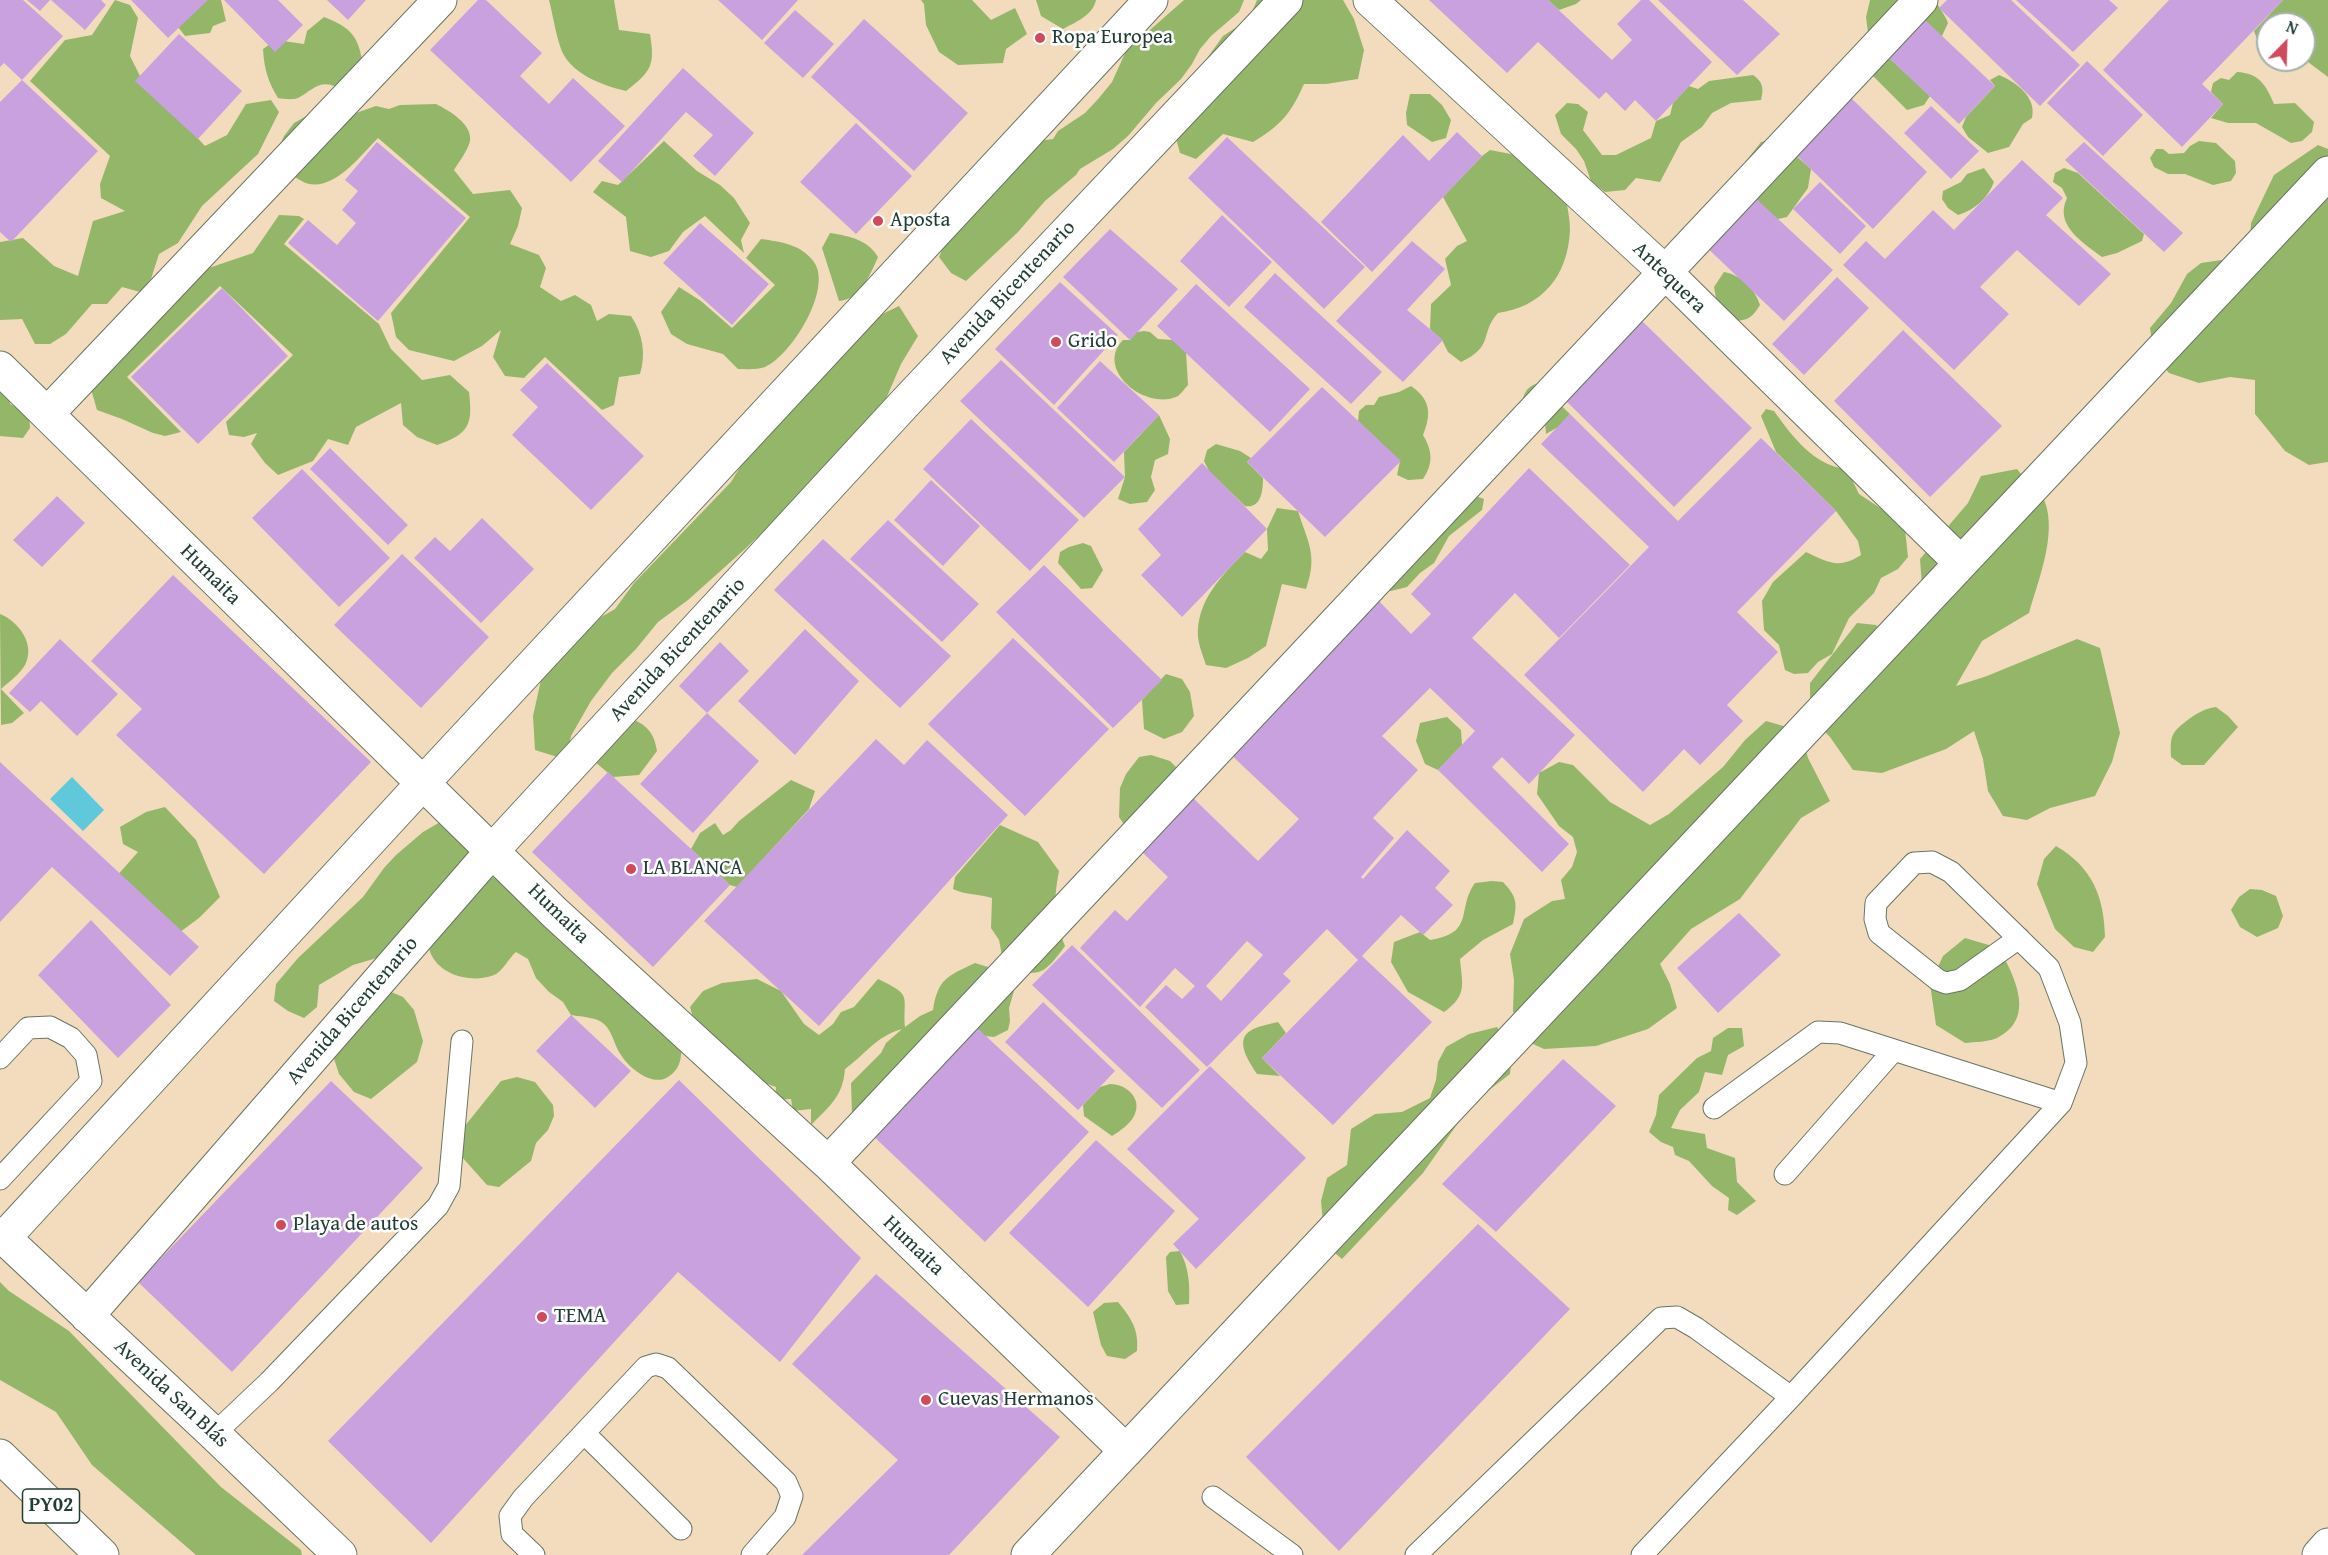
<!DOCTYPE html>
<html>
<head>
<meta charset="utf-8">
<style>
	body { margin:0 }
	#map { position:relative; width:2328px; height:1555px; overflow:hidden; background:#f3dcbe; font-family:"Gentium Book Plus",serif }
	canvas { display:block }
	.north { position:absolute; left:2256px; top:12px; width:60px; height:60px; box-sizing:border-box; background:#fff; border:2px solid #a5b1ae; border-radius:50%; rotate:23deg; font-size:16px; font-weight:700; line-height:24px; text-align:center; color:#1f3d34 }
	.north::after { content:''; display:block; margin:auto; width:21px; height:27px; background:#d1495b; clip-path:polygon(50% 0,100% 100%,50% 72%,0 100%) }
</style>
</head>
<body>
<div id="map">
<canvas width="2328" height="1555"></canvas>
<div class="north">N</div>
</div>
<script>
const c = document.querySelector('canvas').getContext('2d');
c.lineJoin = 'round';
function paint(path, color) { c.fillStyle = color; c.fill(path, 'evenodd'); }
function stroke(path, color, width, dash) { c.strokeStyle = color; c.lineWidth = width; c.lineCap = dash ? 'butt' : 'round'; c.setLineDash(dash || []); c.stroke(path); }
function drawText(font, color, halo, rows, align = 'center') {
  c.font = font + ' "Gentium Book Plus",serif'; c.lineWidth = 5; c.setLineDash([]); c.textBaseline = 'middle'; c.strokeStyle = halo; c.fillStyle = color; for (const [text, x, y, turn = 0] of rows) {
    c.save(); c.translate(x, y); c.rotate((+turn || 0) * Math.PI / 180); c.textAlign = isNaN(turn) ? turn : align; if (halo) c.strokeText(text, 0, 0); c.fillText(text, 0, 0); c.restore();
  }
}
paint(new Path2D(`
	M115 0 130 5 138 18 130 56 140 76 205 146 227 135 246 104 271 100 279 112 258 154 202 206 178 243 159 254 151 279 140 292 122 287 107 304H92L66 334 50 344H35L22 319 0 320V242L23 238 54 266 78 276 93 221 125 211 101 198 100 184 110 156 30 81 65 40 92 35Z
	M182 0H221L226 21 213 26 210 33 185 36 175 23Z
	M549 0H614L619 30 650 34C655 65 652 71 626 91 601 85 568 73 560 46 555 31 553 15 549 0Z
	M921 0H972L991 20 1015 8 1027 34 1006 49 1003 63 958 65 939 52 926 25 924 4Z
	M1036 0H1096C1093 15 1076 22 1063 29L1041 16Z
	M1184 0H1244L1239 12 1211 36 1200 49 1192 64 1181 79 1156 103 1128 136 1113 149 1080 169 1076 175 1045 201 1018 232 966 281 951 273 939 257 946 241 1039 141 1053 139 1058 131 1085 113 1099 98 1112 82 1126 51Z
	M1257 0H1343L1354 19 1364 50 1358 79 1326 84H1304C1290 115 1281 125 1253 142L1223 134 1196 159 1180 153 1172 124 1178 99 1223 36 1249 19Z
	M1548 0H1581L1576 4 1559 10Z
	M1870 0H1936C1939 9 1945 14 1948 23L1942 36 1887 56 1930 96 1924 105 1907 110 1862 65 1869 41 1866 17Z
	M2283 0H2328V77L2304 59V24H2268V53L2259 44 2254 31Z
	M324 17C352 28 358 36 363 64L339 88C320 78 313 90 298 98 293 100 284 99 278 98 268 82 264 68 263 49L276 40 304 44 307 31Z
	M2237 72C2259 73 2266 85 2274 104L2295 103 2314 122 2312 132 2302 141 2291 143 2256 123H2228L2211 118 2223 104 2211 92 2213 83 2221 78 2229 80Z
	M1753 75C1763 82 1764 88 1761 100L1731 103 1712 113 1702 127 1681 142 1660 182 1636 178 1625 190 1605 192 1591 181 1584 161 1576 149 1561 134 1555 115 1567 103 1578 104 1588 112 1583 130 1602 155H1616L1651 138 1656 121 1670 115 1673 103 1689 86 1698 89 1709 81Z
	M1999 75C2016 82 2037 97 2032 118L2023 124 2009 147 1988 153 1968 137 1962 127 1966 117 1995 86 1990 80Z
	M1410 94H1430L1442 105 1451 120 1446 138 1432 142 1407 125 1406 113Z
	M436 104C448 110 473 124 470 141 468 150 459 162 454 170L473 194 510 190 522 208 518 226 510 244 539 255 546 268 540 287 561 301 575 295 591 305 597 321 609 314 631 316C643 334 646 354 640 374L619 377 614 405 602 410 545 357 524 378 505 376 493 357 501 330 482 346 454 361 409 350 396 337 391 313 470 217 378 138C361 155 336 189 309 184 303 183 294 176 288 173L279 148 284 136 294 123 310 114H353L376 106 389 109 400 105Z
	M1777 139 1811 169 1808 188 1787 217 1778 219 1729 198 1746 173V161L1761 142Z
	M664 141 697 171 720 185 734 198 750 223 741 240 744 253 705 216 683 232 669 251 651 257 630 251 626 217 593 192 602 181 618 185Z
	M2199 141 2216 143 2235 161 2236 173 2231 181 2213 185 2185 174H2168L2154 167 2150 158 2156 149H2163L2169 154 2184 153 2190 146Z
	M2318 145 2328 149V462L2309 465 2285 451 2255 414V380L2230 377 2199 383 2169 373 2154 356 2150 328 2171 303 2187 274 2201 263 2249 256 2251 223 2274 175Z
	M1490 150 1542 160 1561 175C1564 193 1570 213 1570 230 1568 276 1542 307 1498 313 1479 334 1495 346 1461 362L1448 352 1442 340 1430 329 1431 304 1451 285 1445 259 1457 246 1467 241 1443 197 1482 156Z
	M1984 168 1994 182C1988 198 1975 210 1958 215L1948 208 1942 199 1943 191 1961 182 1967 174Z
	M2064 168 2078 173 2144 234 2142 241 2117 253 2102 257C2082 242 2054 225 2067 198L2062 188 2053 182 2055 173Z
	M279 215 299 216 304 219 284 244 379 324 391 349 422 380 450 375 469 392C473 425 469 434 437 445L417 437 403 425 401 403 356 427 348 445 328 439 313 461 278 475 265 463 251 444 257 433 244 437 229 435 226 422 293 355 220 286 127 377 181 432 165 436 153 433 122 419 97 410 91 389 121 354 141 340 149 315 194 273 253 253Z
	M830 233C850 236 868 240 878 257 870 275 860 300 839 301L822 248Z
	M761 239C781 242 801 244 814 262 833 289 791 356 765 367 758 370 746 369 738 369L723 354 687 344 671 334 661 312 679 287 701 301 732 328 775 285 746 258Z
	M1724 272C1741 275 1755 289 1760 305 1752 318 1747 322 1731 320L1716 298 1714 287Z
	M899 306 918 336 901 364 874 427 745 549 688 600 658 622 636 649 612 673 591 701 571 736 567 760 535 750 533 716 541 680 584 627 615 609 634 583 731 482 748 454 868 321Z
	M1144 331 1150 332 1158 339 1173 340 1186 352 1188 385C1185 388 1181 394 1178 396 1146 412 1094 369 1123 340H1130L1137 332Z
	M1543 382 1554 399 1570 414 1558 427 1546 434 1545 422 1520 412C1524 395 1523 386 1543 382Z
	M1411 386C1430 399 1432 413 1423 435 1432 450 1434 463 1423 479L1408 480 1397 475 1400 461 1358 421 1359 411 1366 405H1374L1379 397 1399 392Z
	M0 388 9 392 10 404 29 414 30 428 23 438 0 436Z
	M1766 409 1774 411C1792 436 1814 466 1847 469L1859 494 1894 517 1905 529 1908 557 1898 569 1881 578 1874 593 1849 618 1832 654 1818 662 1808 673 1794 674 1785 670 1779 645 1764 630 1762 601 1773 582 1806 552C1829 563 1839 569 1861 555L1858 541 1836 511 1776 452 1761 416Z
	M1159 415 1170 439 1168 454 1155 460 1151 477 1155 490 1147 502 1130 504 1118 499 1125 477 1124 452Z
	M1216 444 1240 451 1251 458 1247 462 1263 478C1263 491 1261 509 1245 506L1209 471 1204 461 1207 450Z
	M2017 469C2024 478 2041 493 2045 502 2057 535 2038 581 2029 613L1982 641 1956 686 1987 676 2077 639 2100 648 2120 733 2112 762 2095 796 2050 808 2027 820 2003 816 1988 791 1983 759 1974 731 1946 749 1882 773 1853 770 1830 737 1810 717V683L1857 623 1876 625 1890 641 1924 613 1920 559 1968 503 1981 476Z
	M1467 493 1484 499 1482 510 1449 536 1434 563 1420 573 1407 587 1391 591 1373 586 1366 575 1368 562Z
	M1277 508 1298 511C1308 543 1318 555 1306 589L1282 584 1266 646 1248 658 1226 668 1206 665C1203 656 1199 646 1198 637 1196 601 1222 575 1245 552L1261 559 1268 550 1267 529Z
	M1083 543 1091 546 1103 570 1092 588 1081 589 1058 563 1060 552 1069 547Z
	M0 614C18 621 36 644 25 665 20 674 9 682 1 689L24 713 12 723 1 725Z
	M1166 674 1182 679 1190 692 1194 716 1182 732 1164 739 1144 729 1142 700Z
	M2216 707 2228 716 2238 727 2204 765H2182L2171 757C2170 734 2172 732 2189 719 2199 712 2204 709 2216 707Z
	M1447 717 1461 730 1462 745 1438 770 1425 764 1416 741 1420 723Z
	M631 718C647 726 654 732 657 751L639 775 613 777 595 762Z
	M1766 721 1801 731 1808 758 1830 801 1801 818 1740 899 1691 929 1660 964 1670 984 1677 1008 1648 1029 1596 1046 1544 1049 1522 1039 1513 1011 1514 980 1510 954 1524 919 1552 901 1565 899 1561 880 1572 867 1577 852 1573 837 1559 826 1537 794 1539 773 1559 762 1573 765 1610 802 1650 825 1669 814 1723 767 1745 740Z
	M1151 755 1170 761 1182 773 1133 838 1119 817 1120 788 1126 774 1139 757Z
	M791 780 815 791 809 809 737 887 730 885 691 849 700 833 715 823 723 835 731 830 739 821Z
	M165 807 196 840 220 897 199 918 176 935 115 878 138 852 123 844 120 827 146 812Z
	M442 821 474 839 468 855 387 955 353 965 319 985 317 1007 304 1018 288 1011 274 1001 276 984 298 958 363 897 384 868 396 855 423 832Z
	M1000 825 1038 842 1059 871C1053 902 1054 917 1065 946 1043 976 1039 978 1004 966L999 940 991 928 992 898C979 894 966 895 953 889L955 877Z
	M2056 846C2092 867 2104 896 2105 937L2093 952 2074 947 2055 929 2037 884 2044 859Z
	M485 877 504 878 681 1040C682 1055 682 1068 668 1077 652 1087 629 1068 621 1055 615 1047 613 1034 606 1026 599 1017 582 1017 571 1015L563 1002 549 992 536 978 528 959 516 952C509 958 502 972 494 975 474 983 443 977 432 956 428 951 429 940 427 934Z
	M1492 881 1503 882C1518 898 1517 904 1513 924L1483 940 1460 959C1462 984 1468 995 1444 1012L1408 992 1391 962 1394 942 1420 932 1430 940C1476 933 1456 909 1475 883Z
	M2250 889 2262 890 2276 896 2283 916 2278 928 2257 937 2240 927 2231 910 2239 897Z
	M1965 938 1999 948C2014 976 2037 1018 1997 1038 1989 1042 1974 1042 1965 1043L1936 1025 1930 984 1943 956Z
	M975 963 998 970 1014 991 1009 1008 1010 1021 1008 1030 994 1037 985 1036 852 1116 851 1083 881 1053 886 1043 902 1029C875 1037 867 1053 845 1069 843 1096 830 1106 811 1125V1109L793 1111 791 1099 775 1100 776 1087 756 1080 752 1069 735 1068 696 1029 690 1007 703 991 722 983 757 979 781 991 804 1024 819 1035 833 1024 841 1012 854 1007 878 979C913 996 903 994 905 1027L920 1016 933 1010C938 978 948 976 975 963Z
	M370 983 403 997 414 1010 423 1041 417 1062 371 1099 354 1092 339 1074 327 1037 341 998Z
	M1278 1022 1286 1033 1262 1058 1280 1076 1257 1074C1250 1063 1234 1041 1250 1031 1257 1026 1270 1024 1278 1022Z
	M1497 1027 1512 1052 1510 1074 1472 1103 1423 1173 1342 1259 1325 1245 1321 1201 1327 1178 1347 1165 1351 1129 1375 1114 1402 1112 1430 1098 1436 1080 1438 1062 1446 1047 1469 1034Z
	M1728 1028H1742L1744 1046 1728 1055 1722 1075 1705 1072 1699 1092 1680 1110 1671 1128 1705 1134 1707 1148 1735 1158 1737 1182 1756 1201 1737 1215 1728 1210 1729 1198 1712 1186 1689 1161 1675 1155 1673 1147 1661 1142 1649 1132 1656 1115 1659 1095 1697 1058 1711 1051 1713 1038Z
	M517 1077 535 1082 553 1105 554 1116 548 1130 536 1143 531 1161 499 1187 487 1185 462 1157 464 1127 501 1081Z
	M1110 1084C1127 1084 1143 1099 1134 1116 1130 1124 1120 1131 1112 1136L1084 1116 1083 1105 1100 1087Z
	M1180 1251C1189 1268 1190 1285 1189 1304L1176 1305 1168 1291 1166 1257 1170 1252Z
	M0 1282 9 1291 69 1331 221 1487 301 1550 302 1555H196L92 1465 56 1412 0 1380Z
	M1118 1302C1131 1318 1139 1329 1137 1351L1125 1359 1107 1356 1101 1345 1093 1312 1104 1303Z`), '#94b669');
paint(new Path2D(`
	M72 777 104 810 83 831 50 799Z`), '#60c8db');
paint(new Path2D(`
	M0 0H23L63 36 22 80 98 151 11 242 0 232V102L22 80 4 63 0 67Z
	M27 0H50L40 11Z
	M51 0H101L106 5 85 30Z
	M131 0H208L168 38Z
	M224 0H278L303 25 275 52Z
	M327 0H366L348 20Z
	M478 0H486L542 53 520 76 549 104 573 78 625 126 571 182 430 50Z
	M718 0H798L762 40Z
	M1429 0H1548L1612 60 1632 40 1617 24 1641 0H1649L1712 62 1656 121 1635 100 1625 111 1606 92 1599 99 1538 42 1507 73Z
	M1658 0H1743L1780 34 1737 75Z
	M1947 0H2011L2080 65 2040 106 1939 8Z
	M2016 0H2109L2118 8 2073 52Z
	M2169 0H2283L2202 84 2223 104 2182 147 2103 70Z
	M795 10 834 44 803 78 764 43Z
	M1923 18 1995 86 1959 124 1887 56Z
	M864 19 968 113 914 171 811 77Z
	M179 34 242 91 198 139 135 81Z
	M2087 61 2143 115 2103 156 2047 103Z
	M683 68 754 133 715 176 693 156 713 135 686 112 622 182 598 161Z
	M1845 92 1927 172 1873 229 1789 148Z
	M1931 106 1979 151 1951 179 1904 133Z
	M856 123 912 176 856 234 800 182Z
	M1457 132 1482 156 1372 272 1321 222 1403 135 1429 161Z
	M1227 137 1365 267 1324 309 1188 178Z
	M377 142 466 218 378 321 288 243 308 220 337 245 356 223 342 210 358 191 345 180Z
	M2084 142 2183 233 2164 252 2065 160Z
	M2022 160 2063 198 2046 215 2111 274 2079 306 2017 250 1980 287 2009 314 1954 370 1843 265 1866 241 1885 259 1933 210 1954 230Z
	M1820 182 1866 226 1840 254 1793 209Z
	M1750 193 1833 270 1784 321 1701 242Z
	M1222 215 1272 262 1229 307 1180 261Z
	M700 223 769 284 732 325 663 263Z
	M1110 229 1178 289 1130 340 1063 277Z
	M1412 241 1445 269 1407 310 1443 340 1403 382 1336 321Z
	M1275 273 1382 372 1351 404 1244 307Z
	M1837 277 1869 308 1804 375 1772 344Z
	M1060 282 1118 335 1054 405 995 349Z
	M1196 284 1310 389 1270 432 1157 326Z
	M222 288 288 356 198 444 131 377Z
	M1640 319 1752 428 1674 507 1562 397Z
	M1903 330 2002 426 1930 497 1834 401Z
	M1001 360 1125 477 1084 518 960 401Z
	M1100 361 1159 415 1114 462 1057 408Z
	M547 363 644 456 591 510 512 435 538 407 520 390Z
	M1322 387 1401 461 1325 537 1247 462Z
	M1570 414 1678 521 1761 438 1836 511 1737 612 1778 652 1727 705 1743 721 1700 765 1684 749 1643 792 1524 675 1649 547 1541 444Z
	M971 419 1079 520 1030 571 923 469Z
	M330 448 408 525 388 545 310 469Z
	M1202 463 1267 529 1182 617 1141 575 1161 555 1138 529Z
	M1529 468 1630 565 1559 638 1515 593 1472 638 1575 735 1529 784 1502 757 1492 767 1569 844 1542 872 1438 770 1475 731 1430 688 1382 736 1418 770 1373 818 1394 838 1361 877 1363 879 1407 830 1450 871 1435 888 1453 905 1423 935 1401 915 1362 956 1432 1022 1333 1125 1262 1058 1358 960 1327 929 1283 974 1291 981 1207 1067 1145 1007 1166 985 1182 999 1195 986 1175 968 1140 1007 1080 948 1115 910 1127 921 1168 877 1140 850 1192 797 1258 861 1299 819 1227 751 1376 598 1411 634 1431 614 1411 594ZM1247 941 1263 955 1221 1001 1206 986Z
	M302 469 390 558 339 607 252 518Z
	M931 480 980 526 943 566 894 520Z
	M57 496 85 523 42 567 13 540Z
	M482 518 534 569 481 623 414 558 435 537 450 551Z
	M888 520 979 604 942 642 850 559Z
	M823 539 951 656 900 708 774 590Z
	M402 554 489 637 421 708 334 625Z
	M1044 565 1162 680 1113 728 996 612Z
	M173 575 371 762 264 874 116 735 142 709 91 661Z
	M805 629 859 681 795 755 738 701Z
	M1013 638 1109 729 1025 816 928 724Z
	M60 639 118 694 77 736 41 701 30 712 9 693Z
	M720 642 749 671 707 713 679 686Z
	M707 713 759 761 693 833 640 784Z
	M876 739 904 765 927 740 1008 815 819 1026 704 921Z
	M0 762 199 947 170 976 52 867 0 922Z
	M608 772 730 885 653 967 532 852Z
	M1739 913 1781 955 1718 1013 1677 968Z
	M91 920 171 1005 118 1058 38 975Z
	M1072 945 1200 1070 1162 1108 1032 985Z
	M1043 1002 1115 1071 1078 1110 1005 1042Z
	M571 1015 631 1071 595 1108 536 1051Z
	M973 1024 1089 1132 985 1242 869 1132Z
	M1563 1059 1616 1106 1496 1232 1442 1184Z
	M1210 1066 1306 1158 1196 1269 1173 1244 1199 1219 1127 1149Z
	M679 1080 861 1258 780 1362 678 1272 431 1543 328 1441Z
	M331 1081 423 1168 232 1372 138 1282Z
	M1096 1140 1175 1211 1088 1307 1009 1233Z
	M1478 1224 1570 1309 1339 1551 1246 1457Z
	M876 1274 1060 1437 949 1555H802L898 1460 792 1364Z`), '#c9a1de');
const service = new Path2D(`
	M0 1058 28 1028 50 1027 71 1038 86 1055 91 1081 0 1179
	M1714 1108 1818 1032 1840 1033 2061 1103
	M1785 1174 1894 1050
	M584 1433 681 1529
	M214 1434 269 1382 438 1206 449 1186 462 1041
	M1213 1497 1292 1555
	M534 1555 512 1534 510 1516 523 1498 646 1367 656 1364 668 1368 786 1482 792 1496 785 1517 752 1555
	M1416 1555 1661 1318 1677 1317 1696 1328 1791 1397
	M1642 1555 1791 1397 2061 1103 2076 1063 2070 1023 2049 968 1951 872 1932 862 1914 863 1876 903 1875 919 1879 933 1938 980 1946 983 1960 980 2019 938`);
const minor = new Path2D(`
	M1370 0 1666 273 1961 563
	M0 368 555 913 828 1163 1126 1451
	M47 414 440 0
	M828 1163 1921 0
	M1028 1555 2328 173
	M2319 1555 2328 1545`);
const tertiary = new Path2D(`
	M0 1234 214 1434 340 1555
	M4 1238 422 784 1151 0
	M87 1316 493 850 905 403 1286 0`);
const trunk = new Path2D(`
	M0 1456 102 1555`);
stroke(service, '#697564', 23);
stroke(minor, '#697564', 35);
stroke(tertiary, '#697564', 35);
stroke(trunk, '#697564', 35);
stroke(service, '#fff', 21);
stroke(minor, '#fff', 33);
stroke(tertiary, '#fff', 33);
stroke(trunk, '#fff', 33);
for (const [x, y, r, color] of [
	[1040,38,6,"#d1495b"],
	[878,221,6,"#d1495b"],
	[1056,342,6,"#d1495b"],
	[631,869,6,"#d1495b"],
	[281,1225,6,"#d1495b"],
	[542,1317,6,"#d1495b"],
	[926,1400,6,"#d1495b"]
]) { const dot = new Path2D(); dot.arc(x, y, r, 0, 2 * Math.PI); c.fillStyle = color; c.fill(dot); stroke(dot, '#fff', 2); }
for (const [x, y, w] of [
	[51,1506,57]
]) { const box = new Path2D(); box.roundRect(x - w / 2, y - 17, w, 34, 4.5); c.fillStyle = '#fff'; c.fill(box); stroke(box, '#1f3d34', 1.5); }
drawText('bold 20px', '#1f3d34', null, [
	["PY02",51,1506]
]);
drawText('21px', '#1f3d34', '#fff', [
	["Ropa Europea",1052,38],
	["Aposta",890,221],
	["Grido",1068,342],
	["LA BLANCA",643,869],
	["Playa de autos",293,1225],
	["TEMA",554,1317],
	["Cuevas Hermanos",938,1400]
], 'left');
drawText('21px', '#1f3d34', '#fff', [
	["Antequera",1669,278,44],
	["Avenida Bicentenario",1008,293,-47],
	["Humaita",210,575,45],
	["Avenida Bicentenario",678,650,-47],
	["Humaita",558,914,44],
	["Avenida Bicentenario",353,1011,-49],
	["Humaita",913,1246,44],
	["Avenida San Blás",171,1394,43]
]);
</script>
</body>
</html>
